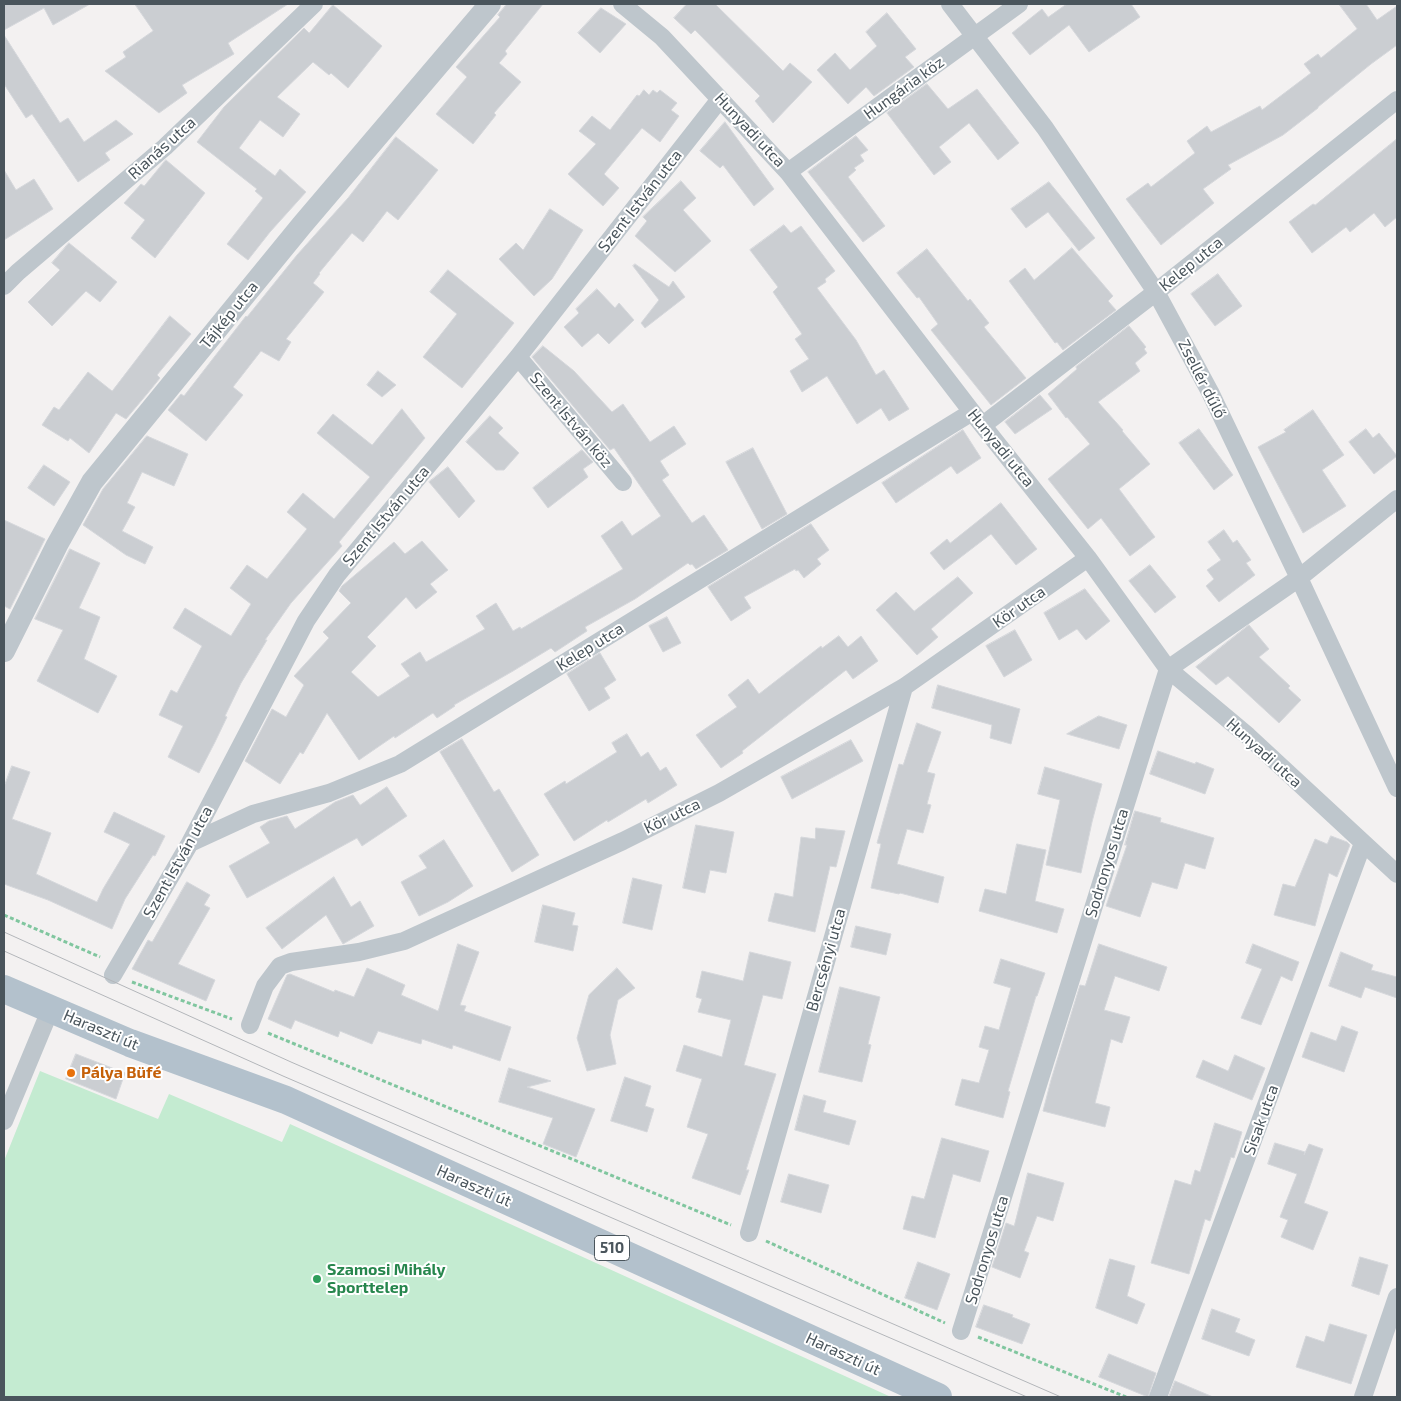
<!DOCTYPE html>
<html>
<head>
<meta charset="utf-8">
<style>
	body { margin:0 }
	#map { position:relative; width:1401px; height:1401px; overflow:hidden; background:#f3f1f1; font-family:"Exo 2",sans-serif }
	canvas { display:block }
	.frame { position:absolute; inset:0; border:5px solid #4a555c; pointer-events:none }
</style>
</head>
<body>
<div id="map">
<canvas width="1401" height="1401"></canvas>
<div class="frame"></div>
</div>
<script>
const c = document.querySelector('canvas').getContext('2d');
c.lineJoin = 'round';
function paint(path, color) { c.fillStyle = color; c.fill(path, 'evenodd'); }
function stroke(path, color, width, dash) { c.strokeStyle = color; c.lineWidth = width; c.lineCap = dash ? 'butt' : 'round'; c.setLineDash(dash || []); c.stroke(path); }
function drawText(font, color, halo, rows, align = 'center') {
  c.font = font + ' "Exo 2",sans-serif'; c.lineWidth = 4; c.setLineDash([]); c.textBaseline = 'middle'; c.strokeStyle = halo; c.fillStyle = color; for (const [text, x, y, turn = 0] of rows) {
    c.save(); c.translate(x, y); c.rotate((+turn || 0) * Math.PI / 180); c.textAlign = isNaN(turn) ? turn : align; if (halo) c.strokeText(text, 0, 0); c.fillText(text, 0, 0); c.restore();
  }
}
paint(new Path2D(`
	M40 1071 158 1119 169 1094 282 1142 290 1124 891 1397H4V1161Z`), '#c4ebd1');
const building = new Path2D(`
	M4 4H90L53 25 44 8 4 30Z
	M135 4H288L228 43 234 54 182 85 187 93 159 113 105 71 126 57 123 52 153 31Z
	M507 4H543L505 51 507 54 499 63 521 82 494 113 496 115 473 144 436 114 467 77 456 67 500 17 498 15Z
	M687 4H715L783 71 790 63 812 82 773 123 755 101 760 96 695 30 691 34 674 18Z
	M1067 4H1131L1140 17 1089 52 1069 25 1030 55 1012 33 1042 9 1048 17Z
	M1339 4H1366L1377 20 1397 6V45L1371 64 1318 107V108L1283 135 1228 165 1231 169 1203 189 1214 203 1161 245 1126 199 1148 183 1151 187 1195 153 1187 141 1207 126 1211 132 1260 106 1262 110 1311 73 1304 64 1318 54 1321 58 1357 29Z
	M333 5 382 46 348 88 331 73 329 75 313 62 277 97 300 114 283 137 260 120 239 148 275 176 280 169 306 192 270 232 248 260 227 244 263 198 255 191 257 189 197 142 224 107 304 28 309 33Z
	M601 8 626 24 600 53 578 33Z
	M887 13 916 49 905 57 914 67 874 96 866 87 848 104 817 70 835 53 850 70 877 46 866 32Z
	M4 35 60 123 68 118 84 142 116 120 133 134 105 153 110 160 78 182 32 114 26 118 4 84Z
	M927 84 948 109 977 89 1019 143 998 160 969 123 939 147 951 162 934 175 887 113Z
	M644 90 649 95 653 90 657 93 660 90 677 103 671 110 679 116 660 142 642 128 604 174 619 188 603 206 568 174 596 144 579 131 592 116 610 130 637 95 639 96Z
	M725 122 774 189 754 206 723 165 720 168 700 151Z
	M856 136 868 150 860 155 864 161 854 168 856 170 848 177 885 226 863 242 808 172Z
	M396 137 438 170 398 220 387 211 363 242 352 233 319 273 320 274 313 283 324 292 286 339 291 342 279 361 261 351 233 387 243 395 206 441 168 410 181 394 184 396 246 316 247 317 297 255 348 198Z
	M1397 139V217L1385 227 1374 213 1350 232 1346 227 1312 253 1289 222 1313 204 1315 205Z
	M166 160 205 193 155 258 131 238 145 220 124 203 141 184 144 186Z
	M4 170 16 190 34 179 53 209 4 240Z
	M681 181 696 198 683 210 711 241 675 272 635 236 647 221 643 217Z
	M1049 182 1095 238 1079 251 1048 212 1026 228 1011 209Z
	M550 209 583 230 552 279 534 296 499 259 516 243 523 250Z
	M784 225 791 233 801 226 835 271 825 279 826 282 817 288 856 340 876 375 884 370 909 409 889 421 881 408 857 424 827 376 802 392 790 371 809 359 795 339 802 334 773 292 778 287 750 250Z
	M69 243 117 282 100 302 86 291 52 326 28 302 60 270 52 263Z
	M1072 248 1113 296 1108 301 1116 310 1063 350 1057 342 1055 343 1009 281 1025 268 1034 280Z
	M927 249 968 301 970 299 989 323 984 327 1026 378 991 405 931 330 938 324 919 297 917 298 897 273Z
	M635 264 669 287 673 281 685 297 645 328 641 323 659 300 633 266Z
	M448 270 514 323 462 388 423 357 457 314 430 292Z
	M1218 274 1242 306 1215 326 1191 294Z
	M597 289 615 308 619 303 634 320 609 344 598 333 582 347 564 327 579 313 576 309Z
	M170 316 191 334 157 375 160 378 147 394 126 419 116 413 89 453 70 438 68 441 42 425 54 407 59 410 88 372 112 391Z
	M1129 326 1146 347 1144 349 1147 353 1135 363 1140 371 1098 402 1123 430 1122 431 1150 464 1119 489 1155 537 1130 556 1101 518 1088 529 1048 479 1090 444 1067 417 1066 418 1048 394 1077 369 1076 367Z
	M543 346 574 371 612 412 623 404 650 442 674 426 686 444 660 461 669 475 662 480 692 523 704 515 728 550 696 569 692 564 690 565 688 563 635 599 585 627 587 631 555 652 551 648 513 671 454 705 455 706 437 718 433 713 395 738 394 736 359 760 327 713 303 754 300 752 280 784 245 761 272 709 286 717 304 685 294 676 329 638 323 632 351 603 339 591 342 586 394 542 405 554 422 541 448 570 430 584 437 592 416 609 406 597 367 637 376 646 351 672 378 697 410 676 401 664 420 652 426 662 485 629 476 616 496 603 513 631 520 627 521 629 623 569 601 536 622 521 632 536 661 516 614 448 610 450 532 357Z
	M378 371 396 385 382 397 367 385Z
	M1040 395 1052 409 1015 434 1005 422Z
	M402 409 425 438 339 542 342 546 291 603 265 640H267L241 683 225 716 227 717 215 742 199 773 168 757 183 726 159 715 171 690 177 693 202 646 173 628 185 608 231 636 251 604 230 588 247 565 267 579 307 529 287 512 303 493 334 519 370 477 317 433 333 414 372 445Z
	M1313 410 1344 455 1322 470 1346 506 1303 533 1258 447 1286 432 1284 430Z
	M490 416 503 428 498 433 519 453 504 470H496L466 442Z
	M1199 429 1233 475 1214 490 1179 443Z
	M1366 429 1373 438 1379 433 1397 456 1374 474 1349 442Z
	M963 430 981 458 957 474 951 466 896 503 882 483Z
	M147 436 188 454 174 486 142 472 127 503 135 507 122 531 153 547 145 564 126 555 83 525 103 489Z
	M753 448 787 514 762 529 726 462Z
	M582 450 593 462 583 469 588 477 548 508 533 488Z
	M44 465 70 482 54 506 28 488Z
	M448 467 475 501 459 518 429 482Z
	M1001 503 1037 549 1016 565 991 534 944 570 930 553 947 539 950 543Z
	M4 520 45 539 10 609 4 606Z
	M811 524 829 550 817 559 821 564 804 578 798 570 796 571 795 569 744 597 751 608 731 621 708 587Z
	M1224 530 1233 543 1237 540 1251 560 1246 563 1255 575 1219 602 1206 586 1214 579 1207 570 1221 560 1208 542Z
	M70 549 100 563 79 608 100 617 84 659 117 676 98 713 37 681 63 630 35 619Z
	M1150 565 1176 597 1155 613 1129 581Z
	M958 577 973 593 931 629 938 637 917 655 876 610 896 592 914 611Z
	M1085 589 1110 621 1086 640 1077 629 1059 640 1044 613Z
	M667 617 681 643 663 652 649 626Z
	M1249 625 1269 649 1259 657 1290 686 1288 688 1301 700 1279 723 1228 676 1216 685 1196 667Z
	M1015 630 1032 660 1004 677 986 646Z
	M839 636 848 647 861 636 878 661 853 679 846 670 742 751 743 753 721 768 696 735 737 707 728 695 748 679 759 694 821 646 822 648Z
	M600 653 616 680 604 688 610 698 589 711 567 674Z
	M938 685 1020 709 1011 744 990 738 992 725 932 708Z
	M1099 716 1127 725 1119 749 1067 734Z
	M917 723 941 732 927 772 935 774 927 804 931 805 923 833 907 829 897 864 944 877 938 903 900 893 899 894 871 888 881 844 877 843 899 764 903 765Z
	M627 734 641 757 648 752 660 771 666 767 677 785 648 803 646 799 608 822 607 820 574 841 544 794 565 781 566 784 617 752 612 743Z
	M462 739 494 792 499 789 539 855 512 872 440 752Z
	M851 740 863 761 792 799 781 777Z
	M1158 751 1195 764 1196 762 1214 769 1205 794 1150 774Z
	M12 766 30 772 12 819 51 833 36 874 97 902 103 889 130 844 104 832 114 812 165 836 155 856 153 855 125 899 112 929 48 900 4 884V787Z
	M1045 767 1102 784 1092 822 1081 873 1046 865 1060 800 1038 794Z
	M387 787 407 816 362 846 357 838 247 898 229 866 270 843 260 827 269 821 287 816 295 829 335 802 353 795 360 805Z
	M1135 811 1161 818 1160 822 1214 838 1205 869 1185 863 1177 889 1152 882 1140 917 1106 906 1127 845H1125Z
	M696 825 734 832 726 873 710 870 705 893 683 888Z
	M816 828 845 831 836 867 830 866 815 932 768 921 775 893 793 897 801 837 815 839Z
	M1331 836 1347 842 1350 845 1337 877 1329 873 1315 926 1274 915 1283 884 1295 887 1315 839 1327 844Z
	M444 840 473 886 448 902 419 916 401 882 427 868 419 856Z
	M1017 844 1046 850 1035 901 1064 909 1057 933 979 911 985 889 1006 894Z
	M334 877 351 907 360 901 374 926 343 944 326 915 282 949 266 928Z
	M633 878 662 885 652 930 623 923Z
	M187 882 210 895 204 905 210 908 178 964 215 980 206 1001 132 969 148 940 152 942Z
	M543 905 575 913 572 925 578 926 573 951 535 942Z
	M856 926 891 934 886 955 851 947Z
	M458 944 479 952 460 1005 466 1006 464 1011 511 1027 500 1061 453 1045 452 1049 422 1039 421 1044 378 1031 372 1044 340 1031 338 1037 295 1020 291 1029 268 1019 287 975 290 974 334 992 335 990 354 997 367 968 405 985 401 995 438 1011Z
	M1099 944 1167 967 1159 991 1115 976 1104 1010 1130 1017 1122 1043 1111 1039 1095 1103 1110 1107 1105 1127 1043 1111 1051 1080 1080 985 1085 986Z
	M1253 944 1299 962 1292 981 1281 976 1261 1025 1241 1018 1262 969 1246 963Z
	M750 952 791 962 782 999 763 995 744 1065 776 1074 746 1170H749L740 1195 692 1178 708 1134 687 1127 702 1079 676 1071 684 1045 722 1057 731 1020 698 1012 702 999 696 997 702 971 743 981Z
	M1341 952 1373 965 1371 970 1397 977V998L1365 987 1361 998 1329 986Z
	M1001 959 1045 973 1037 996H1036L1008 1091 1010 1092 1003 1118 955 1105 962 1079 979 1083 989 1050 979 1047 985 1026 999 1030 1011 988 994 983Z
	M617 968 635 988 618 1000 610 1035 616 1064 587 1071 577 1038 589 995Z
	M840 987 880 997 868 1044 871 1045 862 1082 819 1072Z
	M1342 1026 1358 1032 1344 1072 1302 1057 1311 1032 1336 1041Z
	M76 1054 125 1073 116 1099 66 1079Z
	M1235 1055 1265 1068 1252 1100 1196 1077 1203 1060 1228 1071Z
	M509 1068 551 1081 527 1087 595 1109 576 1157 543 1144 553 1118 499 1102Z
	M625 1077 651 1086 645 1106 654 1109 647 1132 611 1121Z
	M804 1095 826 1101 823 1112 856 1121 849 1145 795 1130Z
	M1215 1123 1242 1132 1234 1158 1231 1157 1210 1221 1205 1219 1189 1274 1151 1263 1175 1180 1191 1185 1195 1170 1200 1172Z
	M942 1138 989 1151 980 1182 953 1174 935 1238 903 1229 912 1196 924 1199Z
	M1275 1143 1305 1152 1304 1155 1309 1144 1323 1149 1304 1203 1328 1212 1313 1250 1281 1237 1288 1220 1280 1217 1297 1174 1268 1164Z
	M1028 1173 1064 1183 1053 1221 1037 1216 1024 1251 1029 1253 1020 1278 992 1267 1006 1223 1014 1226Z
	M789 1174 829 1185 821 1213 781 1202Z
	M1360 1257 1388 1265 1379 1295 1352 1286Z
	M1110 1259 1135 1266 1127 1296 1145 1304 1137 1324 1096 1308Z
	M918 1262 950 1274 937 1310 905 1298Z
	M984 1305 1013 1315 1012 1317 1030 1324 1022 1344 976 1327Z
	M1212 1309 1240 1319 1235 1332 1255 1340 1249 1356 1202 1339Z
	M1330 1324 1367 1335 1351 1384 1296 1367 1306 1336 1324 1342Z
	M1109 1354 1156 1373 1148 1397 1099 1377Z
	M1175 1381 1213 1397H1169Z`);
paint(building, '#cbced2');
stroke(building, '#d5d7db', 1);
stroke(new Path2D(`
	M4 915 100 957
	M132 982 232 1019
	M268 1033 731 1225
	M766 1241 945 1323
	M978 1337 1126 1397`), '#80c69f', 3, [4, 2.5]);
stroke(new Path2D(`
	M622 4 662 37 788 172 972 412 1088 558 1168 669 1248 736 1397 874
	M950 4 1045 128 1156 292 1210 392 1299 578 1397 788
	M788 172 1019 4
	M4 286 18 272 165 147 314 4
	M518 357 623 482
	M983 425 1156 292 1397 100
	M190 843 253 814 329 793 400 764 972 412
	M113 975 190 843 306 621 337 575 518 357 720 99
	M250 1025 265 986 280 966 291 962 359 952 404 941 623 841 719 793 904 687 1088 558
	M4 1121 51 1008
	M749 1233 904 687
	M961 1331 1168 669 1299 578 1397 499
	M1158 1397 1363 843
	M1363 1397 1397 1297`), '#bec6cc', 18);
stroke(new Path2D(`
	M4 651 57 545 92 482 302 225 490 4`), '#bec6cc', 22);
stroke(new Path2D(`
	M4 989 130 1043 286 1100 938 1397`), '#b3c1cc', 28);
stroke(new Path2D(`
	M4 932 291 1062 1061 1397
	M4 951 283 1076 1027 1397`), '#b3b6ba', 1);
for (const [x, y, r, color] of [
	[71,1073,5,"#e8710a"],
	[317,1279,5,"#2e9e5b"]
]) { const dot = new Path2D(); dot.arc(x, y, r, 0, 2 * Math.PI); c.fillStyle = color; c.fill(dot); stroke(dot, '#fff', 2); }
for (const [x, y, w] of [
	[612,1248,35]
]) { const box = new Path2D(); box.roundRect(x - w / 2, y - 12.5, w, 25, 4); c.fillStyle = '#fff'; c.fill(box); stroke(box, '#4a555c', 1); }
drawText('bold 15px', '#4a555c', null, [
	["510",612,1248]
]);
drawText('16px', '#4a555c', '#fff', [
	["Hungária köz",904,88,-36],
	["Hunyadi utca",750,130,47],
	["Rianás utca",162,148,-42],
	["Szent István utca",640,201,-52],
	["Kelep utca",1191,264,-39],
	["Tájkép utca",229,315,-51],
	["Zsellér dűlő",1202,379,63],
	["Szent István köz",571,420,50],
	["Hunyadi utca",1001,448,51],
	["Szent István utca",386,516,-50],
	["Kör utca",1019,607,-35],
	["Kelep utca",590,647,-32],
	["Hunyadi utca",1264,753,42],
	["Kör utca",672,816,-26],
	["Szent István utca",178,862,-61],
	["Sodronyos utca",1107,863,-73],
	["Bercsényi utca",826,960,-74],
	["Haraszti út",101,1030,23],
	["Sisak utca",1261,1120,-70],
	["Haraszti út",474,1186,24],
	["Sodronyos utca",987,1250,-73],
	["Haraszti út",843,1354,25]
]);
drawText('bold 16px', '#c56008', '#fff', [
	["Pálya Büfé",81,1073]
], 'left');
drawText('bold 16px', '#27864d', '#fff', [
	["Szamosi Mihály",327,1270],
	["Sporttelep",327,1288]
], 'left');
</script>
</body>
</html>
